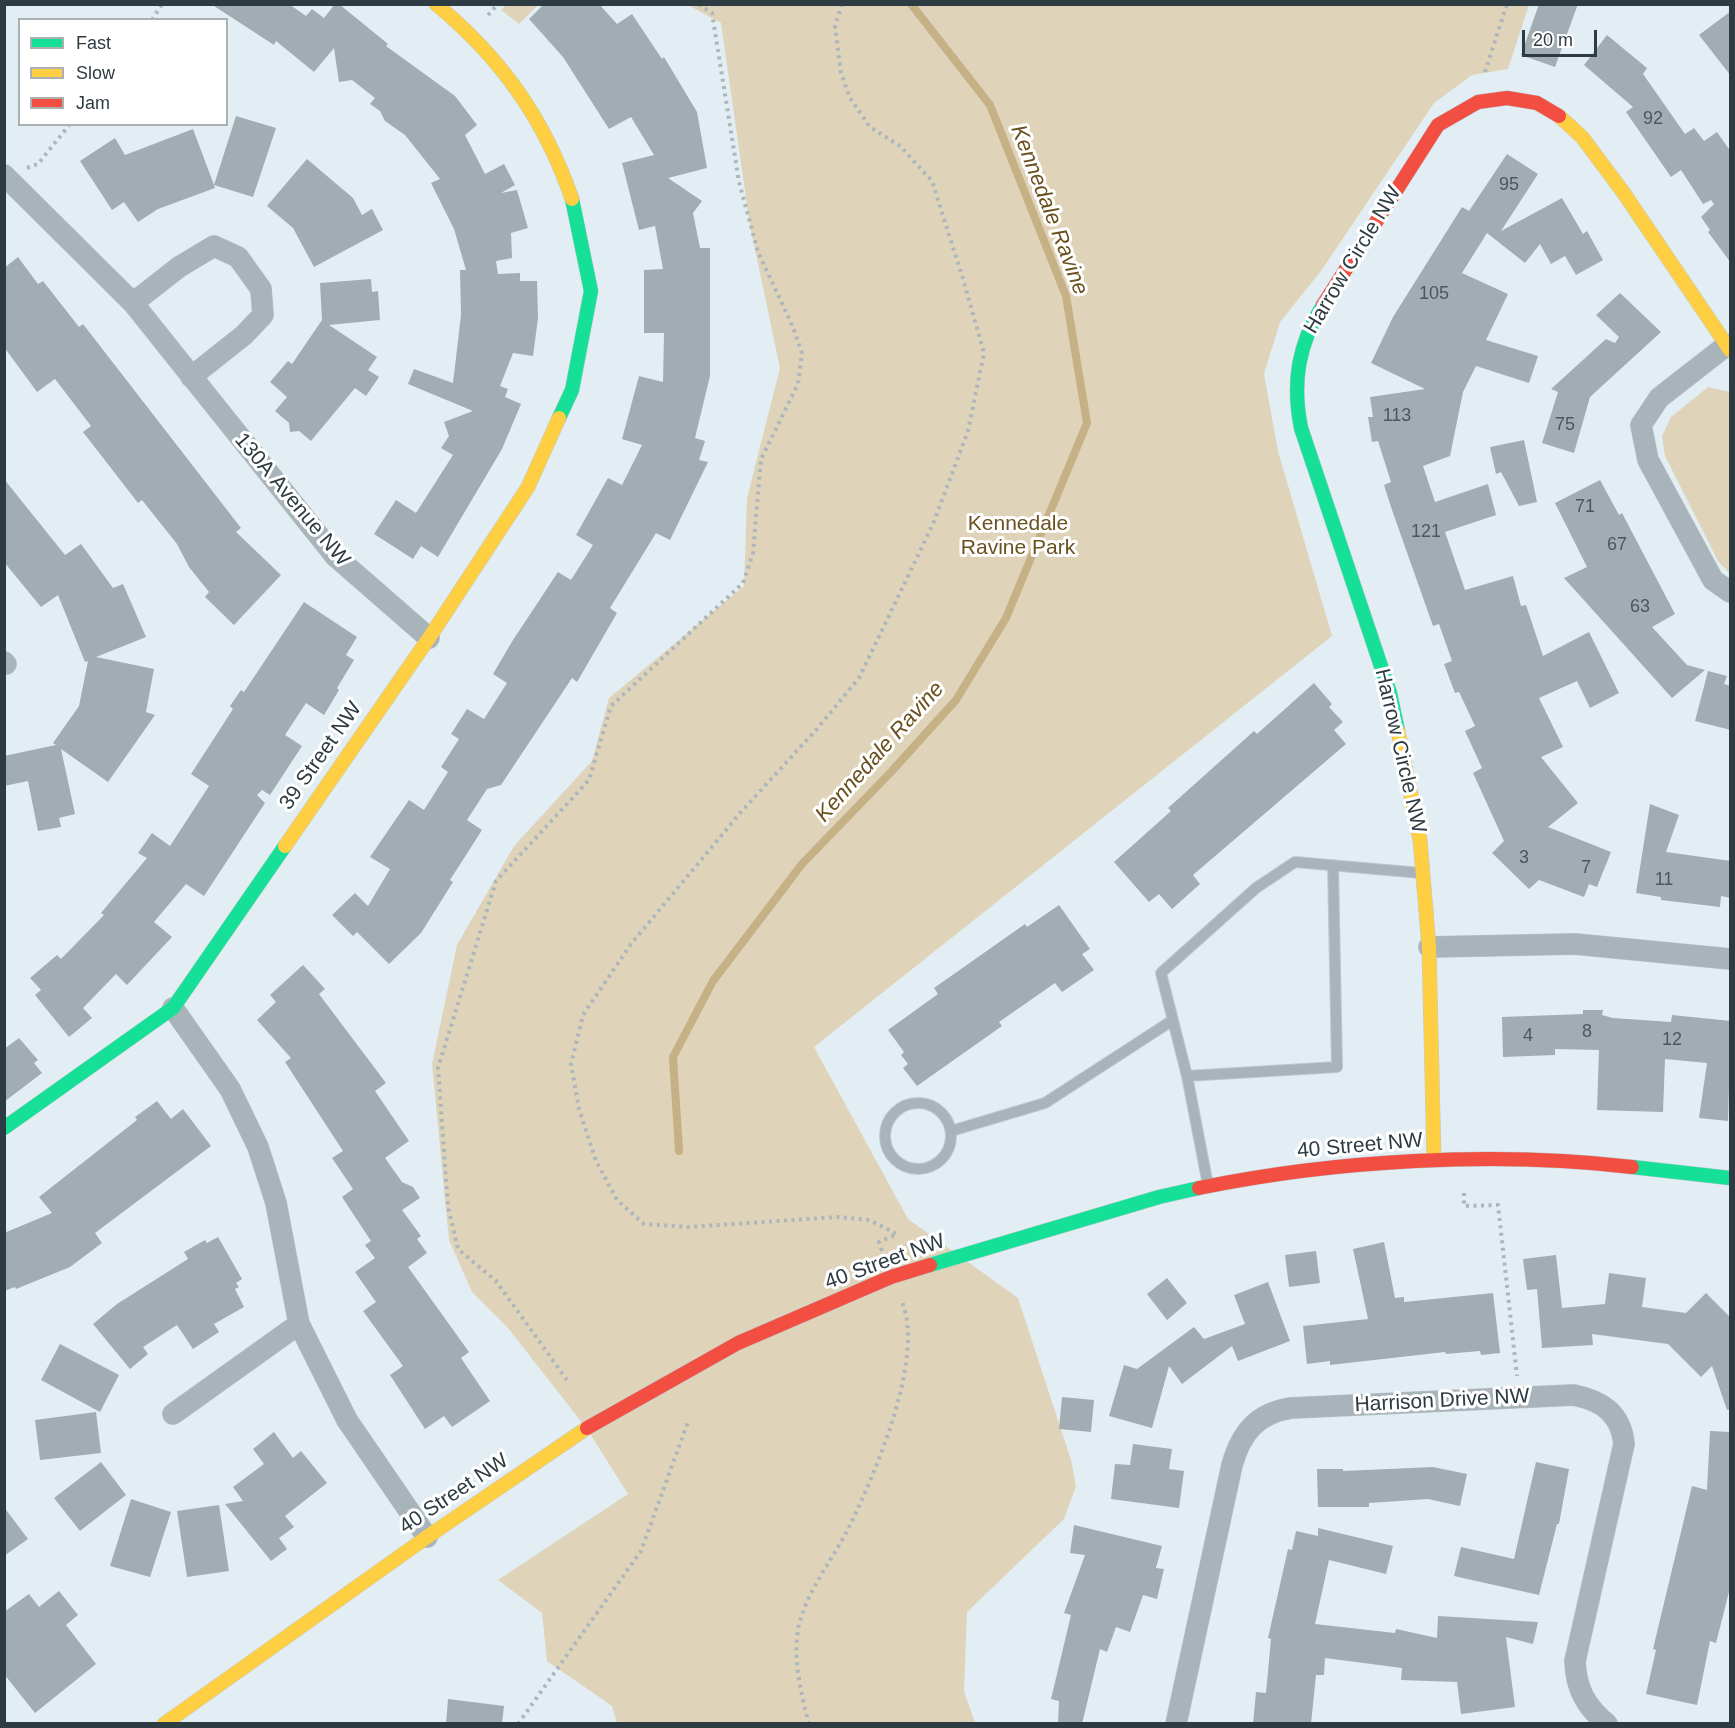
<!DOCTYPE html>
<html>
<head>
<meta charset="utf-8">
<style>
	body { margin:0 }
	#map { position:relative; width:1735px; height:1728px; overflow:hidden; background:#e2eef4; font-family:Arial,sans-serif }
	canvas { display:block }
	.frame { position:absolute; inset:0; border:6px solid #2d3b42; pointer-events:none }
	.legend { position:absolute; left:18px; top:18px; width:210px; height:108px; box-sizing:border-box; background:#fff; border:2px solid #abb1b3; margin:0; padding:8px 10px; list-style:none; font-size:18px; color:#2d3b42 }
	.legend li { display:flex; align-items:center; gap:12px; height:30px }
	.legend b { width:30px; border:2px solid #abb1b3 }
	.scale { position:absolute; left:1522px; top:30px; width:75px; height:27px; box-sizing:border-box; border:3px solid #2d3b42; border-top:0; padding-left:8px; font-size:18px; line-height:21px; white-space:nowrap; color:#2d3b42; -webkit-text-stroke:4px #fff; paint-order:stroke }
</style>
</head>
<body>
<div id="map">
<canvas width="1735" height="1728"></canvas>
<div class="frame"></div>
<ul class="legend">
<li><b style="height:8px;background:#16e098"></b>Fast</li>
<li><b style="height:8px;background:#ffcf43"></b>Slow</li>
<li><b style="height:8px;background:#f24e42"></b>Jam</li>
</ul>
<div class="scale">20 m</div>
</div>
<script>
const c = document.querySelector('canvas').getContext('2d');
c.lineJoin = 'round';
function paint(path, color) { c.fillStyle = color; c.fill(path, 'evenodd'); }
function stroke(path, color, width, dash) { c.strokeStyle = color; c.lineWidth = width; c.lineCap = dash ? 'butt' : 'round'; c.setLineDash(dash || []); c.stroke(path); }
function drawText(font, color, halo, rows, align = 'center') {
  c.font = font + ' Arial,sans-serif'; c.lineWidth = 6; c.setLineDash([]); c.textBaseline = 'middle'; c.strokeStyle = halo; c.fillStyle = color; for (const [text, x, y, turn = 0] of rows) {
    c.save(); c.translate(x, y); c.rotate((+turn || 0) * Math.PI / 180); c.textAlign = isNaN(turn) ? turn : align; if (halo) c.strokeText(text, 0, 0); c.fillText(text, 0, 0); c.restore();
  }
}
paint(new Path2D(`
	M506 5V4L538 5 519 24 501 10Z
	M688 5H1529L1508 69 1472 75 1434 103 1321 271 1280 322 1264 374 1278 451 1332 636 814 1047 908 1219 1018 1298 1071 1460 1076 1486 1064 1519 967 1612 964 1691 975 1723H617L612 1706 547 1661 542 1613 498 1580 628 1494 587 1429 508 1328 472 1292 449 1240 432 1064 457 945 514 846 592 761 609 698 744 586 747 498 780 368 750 226 721 23Z
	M1708 387 1730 392V574L1718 561 1665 456 1662 436 1671 417Z`), '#dfd4b9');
stroke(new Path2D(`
	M679 1151 673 1057 713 981 802 864 891 772 956 700 1006 618 1087 423 1066 296 990 105 911 4`), '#c6b085', 8);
paint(new Path2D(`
	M211 4H289L306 16 312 9 324 18 335 4H339L388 44 386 46 455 96 477 125 465 135 485 174 504 164 515 185 501 193 517 190 528 228 511 233 512 258 496 261 498 274 520 273V281H537L538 318 533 356 513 353 500 386 508 389 505 397 521 404 502 449 438 557 421 546 413 559 374 534 396 500 416 513 453 455 441 448 449 436 444 422 473 411 408 384 414 369 453 383 461 315 460 270H466L454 229 431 183 440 179 405 135 385 121 380 111 370 104 375 98 352 80 339 82 334 48 314 72 276 41 274 45Z
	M544 4H599L617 24 632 14 662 59 664 57 697 112 707 168 668 178 702 201 693 213 700 248H710V376L695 438 705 441 699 460 708 462 670 540 656 533 610 608 617 613 577 682 572 678 501 785 487 789 467 820 482 830 450 880 453 882 421 933 389 964 357 932 353 936 332 915 355 893 368 906 390 869 370 857 409 800 424 810 448 772 441 767 459 739 451 734 467 709 484 719 507 683 493 674 513 640 558 572 571 580 593 545 576 535 608 478 622 485 642 445 622 439 639 376 663 382 664 333H644V270L663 269 655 226 639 230 622 163 654 155 631 117 609 129 563 57 529 19Z
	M1539 4H1578L1555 67 1521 55Z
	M1731 11V76L1699 35Z
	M1607 35 1647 68 1643 74 1685 134 1694 128 1704 141 1717 132 1731 152V263L1708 232 1710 230 1701 217 1714 204 1711 200 1703 204 1681 170 1671 177 1626 112 1633 107 1584 65Z
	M236 116 276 128 253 197 214 185 215 188 158 209 138 222 124 202 112 210 80 161 115 138 125 155 193 129 214 185Z
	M1507 154 1538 174 1501 231 1562 198 1583 234 1587 231 1603 260 1576 275 1565 256 1551 264 1540 244 1525 263 1487 233 1462 273 1508 294 1486 340 1538 356 1529 383 1476 366 1463 392 1450 456 1423 466 1435 502 1488 484 1496 515 1445 532 1465 590 1513 576 1521 606 1526 605 1543 656 1589 632 1619 693 1590 708 1577 681 1539 698 1563 747 1541 757 1578 803 1548 827 1611 852 1597 887 1589 884 1584 897 1539 880 1529 889 1492 853 1504 841 1473 773 1482 768 1465 731 1475 726 1459 692 1455 693 1444 664 1452 661 1439 624 1433 626 1392 510 1384 485 1391 482 1378 441 1372 442 1368 417H1373L1370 397 1425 389 1371 363 1393 317 1462 207 1469 211Z
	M307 159 353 198 362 215 372 209 383 230 314 267 293 228 267 206Z
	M18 257 38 284 43 281 79 327 83 324 241 528 236 532 281 575 234 625 205 597 209 592 189 567 177 544 142 500 138 503 83 432 91 426 55 379 37 392 4 347V268Z
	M371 279 372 292 378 291 380 320 329 325 377 357 368 370 379 377 366 396 355 388 311 441 299 431 290 432 289 423 275 411 287 397 270 382 288 361 292 364 322 320 320 283Z
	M1620 293 1661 332 1590 397 1574 453 1542 443 1558 392 1551 389 1606 339 1615 343 1619 337 1596 315Z
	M1524 440 1537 502 1519 506 1501 472 1496 474 1490 447Z
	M4 479 65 555 81 544 113 588 123 584 146 637 96 657 154 669 146 712 155 715 108 782 61 749 75 814 59 818 61 827 38 831 28 781 4 786V756L56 745 53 743 79 706 88 661 85 662 58 595 41 607 4 562Z
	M1600 480 1619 515 1622 513 1675 614 1652 627 1687 665 1705 670 1672 698 1564 578 1587 567 1555 503Z
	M304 602 357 637 346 655 354 660 337 688 339 690 324 715 306 703 285 735 302 746 270 795 262 790 257 795 265 803 204 896 186 884 154 922 172 937 127 985 116 974 83 1008 92 1018 69 1037 35 995 41 990 30 978 57 955 61 959 104 915 101 913 147 858 138 853 152 833 170 846 209 786 191 774 233 709 230 706 241 690 244 692Z
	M1708 671 1727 676 1724 684 1731 686V730L1695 721Z
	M1314 683 1332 704 1329 707 1343 722 1334 730 1346 744 1193 875 1200 884 1172 909 1159 894 1149 902 1114 862 1171 811 1168 808 1254 731 1257 734Z
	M1650 804 1679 815 1666 852 1731 861V898L1721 896 1720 907 1661 900V897L1636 893Z
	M1059 905 1090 949 1082 954 1094 970 1062 992 1055 983 999 1022 1002 1026 917 1086 903 1068 908 1064 901 1055 904 1052 888 1030 938 994 934 988 1025 924 1027 927Z
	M303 965 325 989 319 994 386 1083 375 1091 409 1141 385 1158 402 1182 413 1187 420 1198 402 1210 421 1236 417 1239 427 1253 408 1267 469 1352 461 1358 490 1401 452 1427 444 1416 425 1429 390 1375 403 1366 363 1311 376 1302 355 1272 375 1258 365 1245 371 1241 342 1197 353 1189 332 1158 343 1151 285 1062 291 1058 257 1020 276 1002 270 995Z
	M1583 1010H1603L1602 1015 1613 1018 1671 1022 1672 1015 1731 1021 1728 1121 1699 1118 1707 1063 1665 1059 1663 1112 1629 1111 1597 1110 1599 1050 1555 1049V1055L1503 1057 1502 1017 1583 1014Z
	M19 1038 38 1060 34 1063 42 1073 4 1102V1049Z
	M157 1101 171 1119 183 1109 211 1146 95 1233 102 1243 70 1267 16 1289 15 1287 4 1291V1233L52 1213 39 1197 137 1120 135 1117Z
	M218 1237 242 1279 236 1283 239 1287 235 1289 244 1307 214 1324 219 1332 193 1349 177 1325 143 1347 148 1354 130 1369 93 1324 117 1304 188 1259 184 1252 205 1240 207 1243Z
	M1384 1242 1395 1298 1404 1297V1302L1493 1293 1500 1353 1481 1355 1480 1351 1446 1354 1445 1352 1330 1365V1361L1307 1364 1303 1326 1368 1319 1353 1249Z
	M1316 1251 1320 1283 1289 1287 1285 1255Z
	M1556 1255 1562 1308 1605 1304 1609 1273 1646 1278 1642 1307 1686 1313 1706 1293 1731 1318V1409L1727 1410 1712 1366 1701 1377 1668 1344 1592 1334 1593 1345 1542 1348 1537 1289 1527 1290 1523 1259Z
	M1167 1278 1187 1303 1167 1320 1147 1294Z
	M1268 1282 1290 1341 1238 1361 1232 1346 1182 1384 1169 1366 1152 1428 1109 1416 1124 1365 1137 1369 1194 1327 1204 1339 1245 1324 1234 1295Z
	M60 1344 119 1375 100 1412 41 1380Z
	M1062 1397 1094 1400 1091 1432 1059 1429Z
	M96 1412 101 1453 40 1460 35 1420Z
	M1710 1431 1731 1432V1584L1716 1643 1710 1641 1697 1705 1646 1694 1656 1650 1653 1649 1692 1486 1707 1490Z
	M274 1432 293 1458 301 1451 327 1483 285 1516 294 1527 279 1538 287 1549 271 1561 225 1504 243 1501 233 1487 264 1464 253 1449Z
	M1133 1444 1172 1449 1169 1469 1184 1471 1179 1508 1111 1499 1115 1464 1130 1465Z
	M101 1462 126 1495 80 1531 54 1498Z
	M1536 1462 1569 1469 1559 1524H1557L1539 1595 1454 1576 1461 1547 1514 1559Z
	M1433 1467 1467 1474 1460 1506 1428 1499 1369 1503V1507H1318L1317 1469H1343V1471Z
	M131 1499 171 1512 150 1577 110 1566Z
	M219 1505 229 1571 187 1577 177 1511Z
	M4 1507 28 1539 4 1556Z
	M1074 1525 1162 1546 1156 1568 1164 1569 1157 1599 1143 1595 1130 1632 1116 1627 1107 1652 1100 1649 1082 1724H1058L1059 1701 1051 1699 1071 1615 1064 1613 1085 1555 1070 1553Z
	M1318 1528 1393 1546 1386 1574 1329 1560 1315 1624 1395 1633 1396 1629 1437 1638 1438 1616 1538 1622 1533 1644 1506 1637 1515 1707 1461 1714 1457 1682 1401 1680 1402 1668 1325 1658 1324 1675H1316L1311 1724H1253L1256 1692 1266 1693 1271 1639 1268 1638 1288 1549 1292 1550 1296 1531 1318 1536Z
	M59 1591 78 1615 66 1625 96 1664 35 1713 4 1674V1612L29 1594 39 1607Z
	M448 1699 504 1706 502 1724H446Z`), '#a2adb3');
const lane = new Path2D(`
	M1187 1076 1337 1067 1333 865
	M885 1136a33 33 0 1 1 66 0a33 33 0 1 1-66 0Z
	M951 1131 1045 1103 1173 1020
	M1208 1185 1187 1076 1161 973 1256 888 1295 862 1421 873`);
const street = new Path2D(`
	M4 175 133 303 335 556 429 638
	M133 303 179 267 214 246 238 257 261 289 263 315 244 335 191 377
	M1727 345 1659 398 1641 425 1648 460 1713 580 1730 592
	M4 662 6 664
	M1429 947 1575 944 1730 959
	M173 1008 230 1089 258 1147 276 1203 299 1324 347 1420 427 1537
	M173 1414 299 1324
	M1176 1724 1232 1465C1241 1433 1257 1413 1291 1408L1574 1395C1603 1401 1621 1414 1624 1444L1575 1661C1576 1688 1585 1706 1607 1724`);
const fast = new Path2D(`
	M1323 305C1298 344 1292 383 1301 428L1390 693 1398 731
	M559 418 572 390 591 291 572 199
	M4 1128 173 1008 285 846
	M1632 1167 1730 1178
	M930 1265 1159 1197 1199 1188`);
const slow = new Path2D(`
	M436 4C501 58 544 118 572 199
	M1559 116 1582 137 1623 192 1730 350
	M1398 731 1420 840 1429 947 1434 1160
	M285 846 429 638 528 487 559 418
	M164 1724 427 1537 587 1428`);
const jam = new Path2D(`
	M1323 305 1438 125 1478 102 1507 98 1537 103 1559 116
	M1199 1188C1335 1160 1494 1151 1632 1167
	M587 1428 738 1343 891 1277 930 1265`);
stroke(lane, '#bfc9cf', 12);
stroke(street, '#bfc9cf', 22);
stroke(fast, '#bfc9cf', 15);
stroke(slow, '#bfc9cf', 15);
stroke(jam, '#bfc9cf', 15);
stroke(new Path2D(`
	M842 4 835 26 841 73 850 98 870 127 900 146 932 181 963 279 984 353 968 431 933 524 859 678 816 730 741 812 631 944 583 1015 571 1064 579 1109 596 1161 617 1200 644 1224 688 1227 838 1217 869 1220 897 1234 879 1242 882 1251
	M488 15 498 4
	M152 20 162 4
	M1485 72 1507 4
	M27 168 38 164 70 124
	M1464 1193V1206L1498 1205 1517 1376
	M567 1380 496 1281 458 1249 448 1207 438 1068 496 881 589 780 611 706 743 583 753 553 761 459 798 384 802 353 793 327 758 252 739 182 712 13 698 4
	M518 1724 641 1551 688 1422
	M809 1724C801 1694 792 1656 799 1625 808 1588 835 1557 851 1523 876 1471 925 1357 902 1302`), '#acb6bb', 4, [3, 4.5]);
stroke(lane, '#a9b4ba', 10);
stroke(street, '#a9b4ba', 21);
stroke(fast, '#16e098', 14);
stroke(slow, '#ffcf43', 14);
stroke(jam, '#f24e42', 14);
drawText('18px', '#4a585e', null, [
	["92",1653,119],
	["95",1509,185],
	["105",1434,294],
	["113",1397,416],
	["75",1565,425],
	["71",1585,507],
	["121",1426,532],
	["67",1617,545],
	["63",1640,607],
	["3",1524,858],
	["7",1586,868],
	["11",1664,880],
	["8",1587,1032],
	["4",1528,1036],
	["12",1672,1040]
]);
drawText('21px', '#2d3b42', '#fff', [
	["Harrow Circle NW",1353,260,-59],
	["130A Avenue NW",292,500,50],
	["Harrow Circle NW",1400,751,77],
	["39 Street NW",321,756,-55],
	["40 Street NW",1360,1146,-5],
	["40 Street NW",885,1262,-20],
	["Harrison Drive NW",1442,1401,-3],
	["40 Street NW",454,1494,-34]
]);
drawText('21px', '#6b5120', '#fff', [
	["Kennedale",1018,524],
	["Ravine Park",1018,548]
]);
drawText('italic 22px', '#6a501e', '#fff', [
	["Kennedale Ravine",1049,210,69],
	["Kennedale Ravine",880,752,-48]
]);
</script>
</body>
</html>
